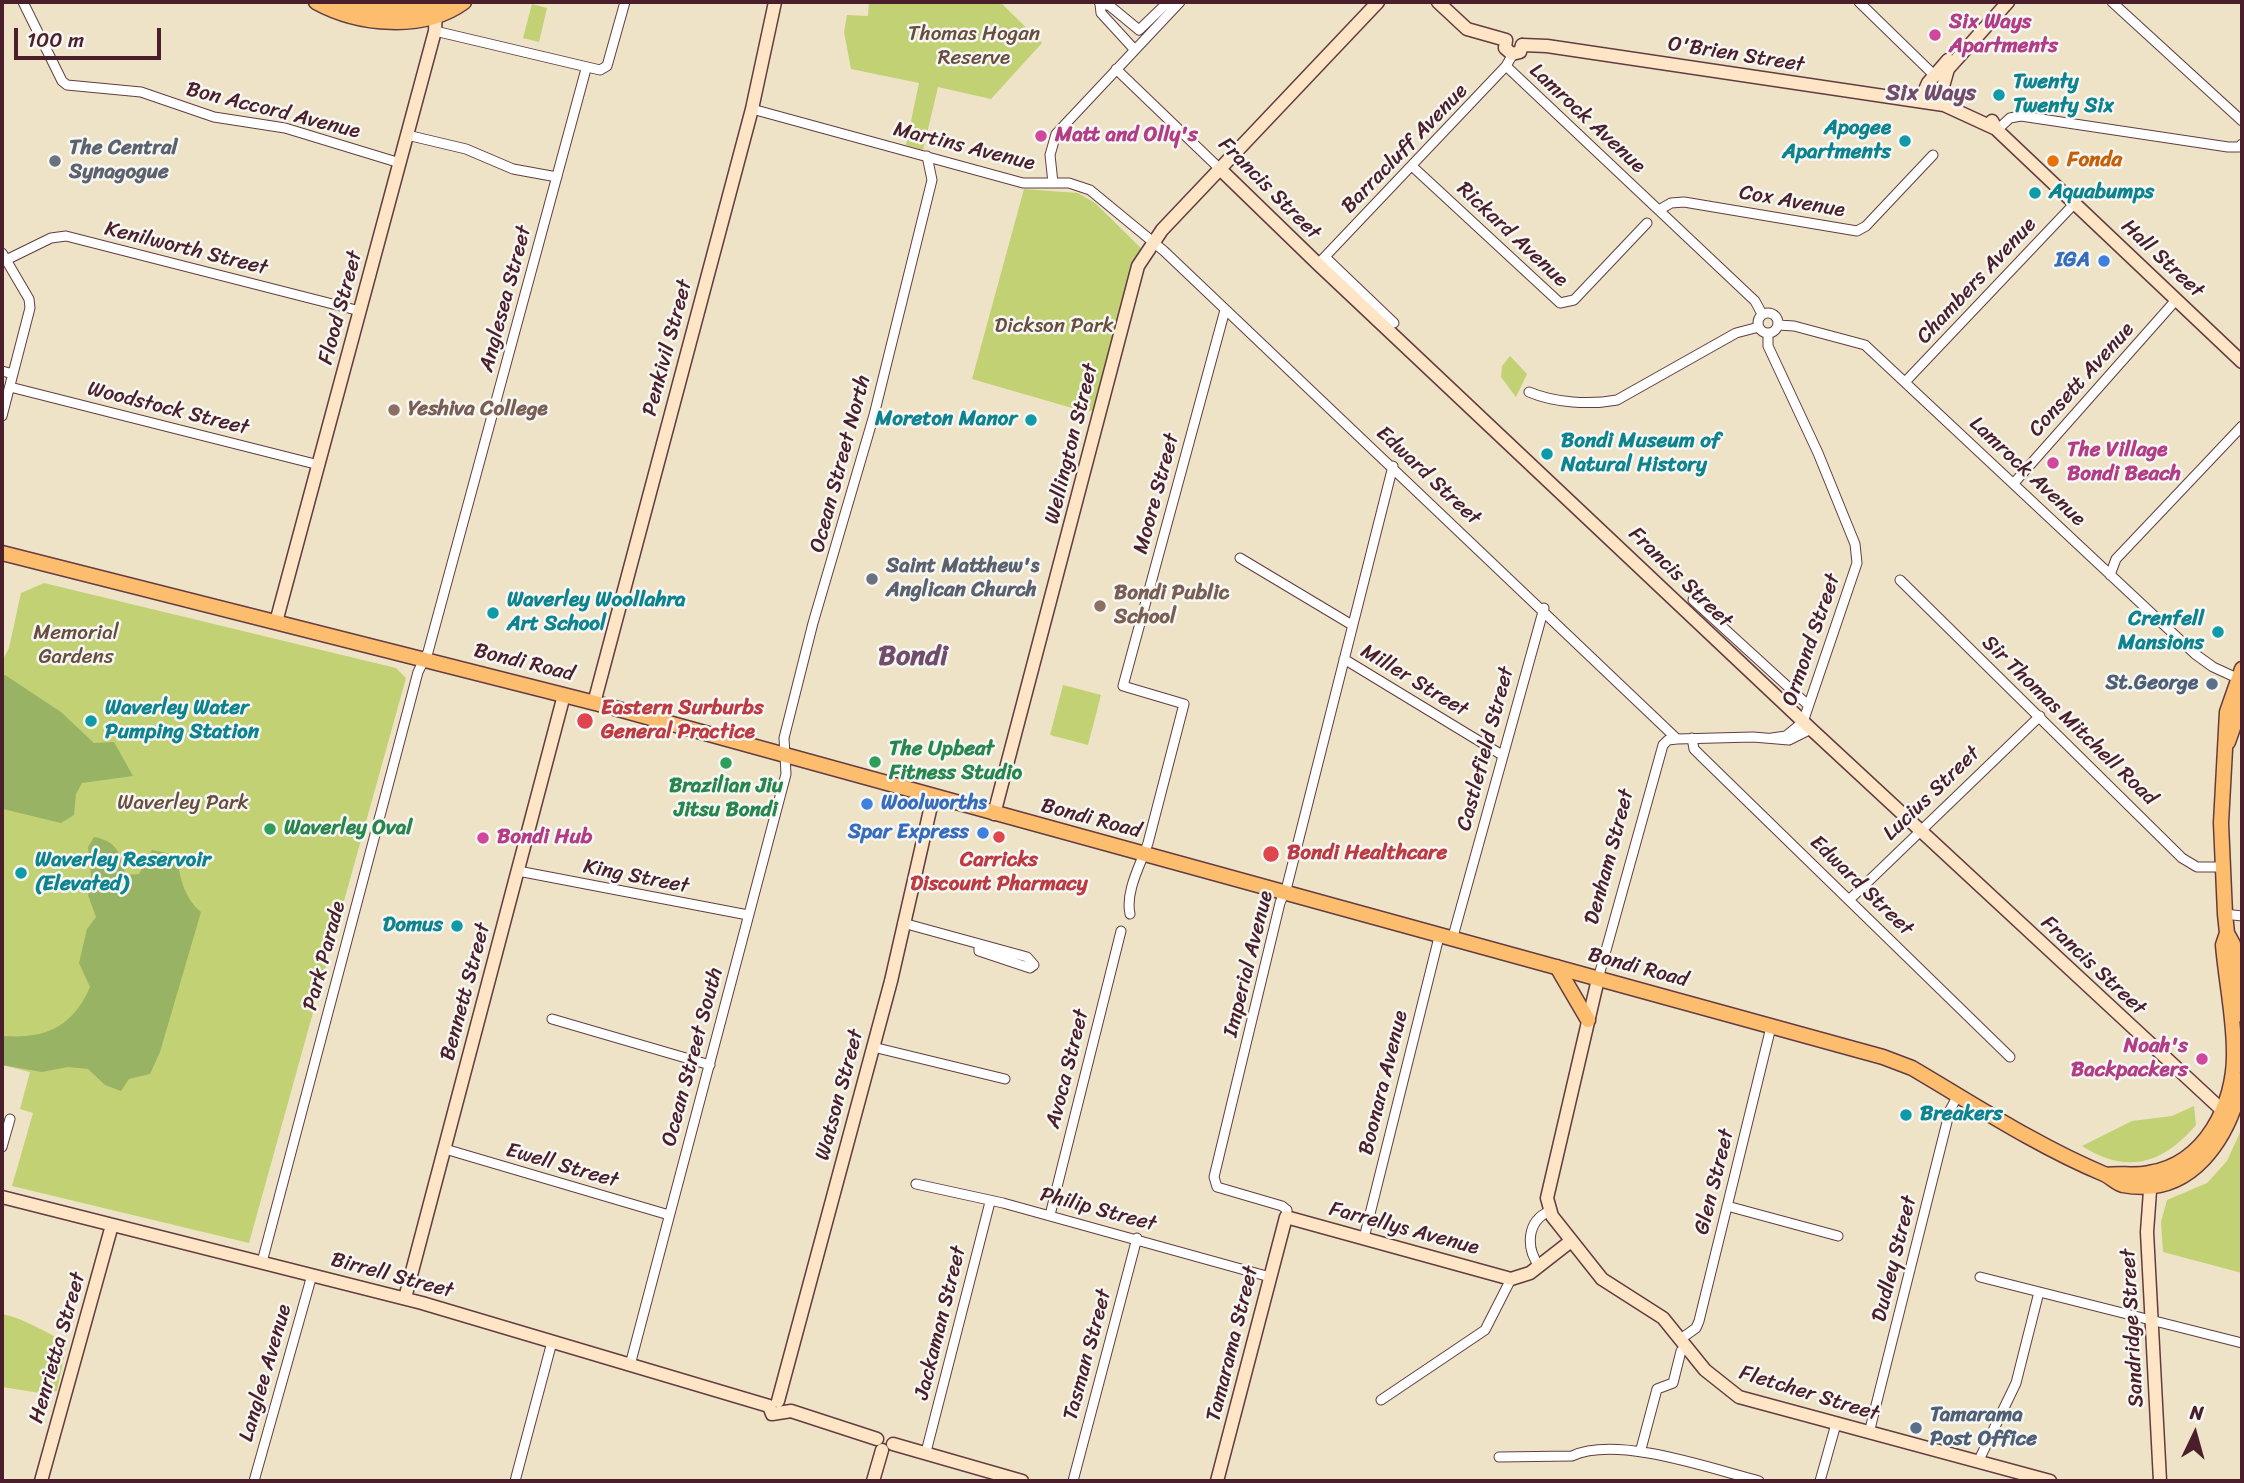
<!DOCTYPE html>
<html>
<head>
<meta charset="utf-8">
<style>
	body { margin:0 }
	#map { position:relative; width:2244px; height:1483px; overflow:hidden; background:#eee3c7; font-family:Sriracha,sans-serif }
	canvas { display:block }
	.frame { position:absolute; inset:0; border:4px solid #4a1f2b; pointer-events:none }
	.north { position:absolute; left:2160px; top:1399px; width:70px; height:70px; -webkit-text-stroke:5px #f6f6f2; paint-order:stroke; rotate:5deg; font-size:19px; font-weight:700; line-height:28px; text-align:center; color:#4a1f2b }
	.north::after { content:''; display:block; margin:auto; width:24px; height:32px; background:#4a1f2b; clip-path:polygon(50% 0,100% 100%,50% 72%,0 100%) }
	.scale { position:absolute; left:14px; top:28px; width:147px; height:32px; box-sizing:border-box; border:4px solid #4a1f2b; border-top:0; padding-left:9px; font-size:21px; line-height:24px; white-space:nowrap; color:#4a1f2b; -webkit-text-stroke:5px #f6f6f2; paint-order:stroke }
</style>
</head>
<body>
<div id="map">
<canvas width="2244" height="1483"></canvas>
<div class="frame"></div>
<div class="north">N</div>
<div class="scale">100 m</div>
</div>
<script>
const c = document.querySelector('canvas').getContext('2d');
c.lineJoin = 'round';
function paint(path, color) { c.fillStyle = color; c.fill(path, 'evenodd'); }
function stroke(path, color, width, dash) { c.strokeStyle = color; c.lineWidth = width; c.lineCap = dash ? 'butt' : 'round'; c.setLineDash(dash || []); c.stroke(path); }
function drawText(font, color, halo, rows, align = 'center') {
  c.font = font + ' Sriracha,sans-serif'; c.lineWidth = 5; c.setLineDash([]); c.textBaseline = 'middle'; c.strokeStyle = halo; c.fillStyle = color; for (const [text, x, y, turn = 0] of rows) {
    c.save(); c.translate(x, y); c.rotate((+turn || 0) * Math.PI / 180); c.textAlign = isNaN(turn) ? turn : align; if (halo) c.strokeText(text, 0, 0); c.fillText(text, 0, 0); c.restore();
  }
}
paint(new Path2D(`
	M869 2H1000L1042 43 991 99 938 87 923 150 906 145 919 83 851 69 844 32 847 15 868 16Z
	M532 4 547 8 539 42 523 38Z
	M1024 189 1078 193 1095 203 1145 252 1102 408 1086 412 972 379Z
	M1510 356 1527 374 1516 397 1501 377 1502 366Z
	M44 583 396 668 406 678 249 1243 12 1186 33 1113 20 1109 30 1072 2 1065V661L9 648 21 593Z
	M1063 685 1101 695 1088 745 1050 735Z
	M2194 1106 2196 1125C2162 1165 2126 1174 2082 1146L2132 1121 2172 1116Z
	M2242 1128V1273L2163 1252 2161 1222 2167 1200 2207 1183 2227 1161Z
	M2 1314C24 1318 46 1333 67 1342L57 1391 40 1393 2 1387Z`), '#c2d173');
paint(new Path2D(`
	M5 675 61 712 94 743 114 742 133 776 82 783 76 794 74 815 61 823 3 809 2 677Z
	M94 837C117 841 121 854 125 875L139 874 152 850 177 855C179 876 184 898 201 912L160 1052 150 1074 129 1079 121 1091 105 1085 88 1069 68 1067 42 1072 2 1065V1036C45 1039 72 1028 90 987L79 963 87 929 96 917 88 895 91 875 88 847Z`), '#99b365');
const street = new Path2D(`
	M23 2 62 81 67 85 141 92 214 117 285 128 400 163
	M1099 2 1110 6 1139 30 1168 2
	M1859 2 1934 75
	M2112 2 2242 121
	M1100 4 1101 13 1134 49
	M435 31 600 70 607 66 625 2
	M1506 66 1755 301 1762 314
	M1116 69 1220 169
	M752 109 1023 183H1069L1090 190 1164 251 1677 739
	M1997 130 2010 118 2021 116 2228 147H2239L2242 144
	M407 135 466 149 513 169 557 177
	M1413 167 1560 303 1574 300 1647 223
	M1053 183 1050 155 1056 134 1180 2
	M1659 210 1671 203 1684 202 1857 231 1866 226 1933 155
	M2 253 29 299 30 308 2 416
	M1325 257 1394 323
	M6 260 51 238 66 236 360 311
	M1318 264 1506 66 1513 54
	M1758 323a10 10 0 1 1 20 0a10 10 0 1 1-20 0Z
	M1778 325 1794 326 1865 345 2195 654 2213 667 2237 678
	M1768 333V346L1818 453 1855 544 1857 563 1803 722 1786 736 1772 738
	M2 371 13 374
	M1906 381 2074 204
	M10 387 319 465
	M1529 392C1555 403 1590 405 1617 400L1736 333 1759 327
	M2014 483 2176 300
	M1240 558 1352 625
	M2110 575 2116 559 2242 426
	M1900 580 2182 858 2197 867H2222
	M1693 600 1808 705
	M1344 659 1502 755
	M1692 738 1694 749 1701 756 2010 1057
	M518 871 748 915
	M1850 899 2040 716
	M1130 914C1125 891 1141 864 1148 843L1184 704 1123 686 1225 310
	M2225 914 2242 916
	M903 923 1027 957 1034 965 1030 968 979 951V945
	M1452 940 1544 608
	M1598 979 1663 745 1668 740 1677 739 1753 737 1789 740 1811 729
	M552 1019 710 1065
	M873 1047 1005 1079
	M2 1147 10 1119
	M445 1149 669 1215
	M916 1184 1003 1203 1270 1277
	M1727 1206 1838 1236
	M1050 1215 1121 931
	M1286 1217 1287 1210 1282 1206 1217 1187 1214 1177 1280 903 1287 886 1393 466
	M1364 1238 1439 937
	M262 1262 418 672 428 652 586 69
	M1539 1266C1526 1248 1526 1221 1550 1211
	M1980 1277 2242 1343
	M1682 1338 1696 1328 1699 1321 1771 1027
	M630 1365 786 774 784 738 813 623 874 415 932 180 927 156
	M1381 1400 1485 1330 1511 1279
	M1869 1433 1950 1110 1958 1095
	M1641 1449 1657 1389 1673 1383 1681 1351 1687 1347
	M926 1452 990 1202
	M1499 1457 1572 1456C1617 1435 1712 1469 1759 1481
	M1978 1462 2016 1383 2039 1292
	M254 1481 312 1275
	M515 1481 552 1342
	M1073 1481 1137 1238
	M1820 1481 1836 1424`);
const secondary = new Path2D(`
	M1438 2 1467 29 1506 40
	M1506 40 1505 48 1512 54 1520 52 1522 45
	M1522 45 1547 46 1944 105 1994 128
	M1920 101 1928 83 1948 60
	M1938 104 1948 69 2008 2
	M1992 121 1997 130 2242 362
	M1220 169 1318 264 1811 729 2222 1110
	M276 622 435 31 436 8
	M594 703 752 109 775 2
	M994 814 1138 266 1162 230 1378 2
	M1598 979 1547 1198 1552 1216 1602 1279 1663 1318 1705 1370 1739 1397 2050 1481
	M2151 1177 2147 1232 2160 1481
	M2 1197 422 1303 769 1406
	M405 1298 564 695
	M778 1401 891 981 933 797
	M769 1406 772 1414 791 1411 877 1439
	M893 1444 1022 1481
	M41 1481 112 1225
	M873 1481 882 1450
	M1217 1481 1286 1217 1511 1279 1530 1273 1571 1241`);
const primary = new Path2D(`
	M316 2C358 25 423 32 464 2
	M340 2C368 13 412 12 441 2
	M2 553 607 706 1883 1057 1912 1068C1975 1105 2037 1146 2104 1174 2111 1177 2116 1183 2123 1185 2192 1198 2229 1138 2242 1080
	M2242 669 2227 712 2221 823 2225 914 2227 933 2233 944 2242 1015
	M2228 742 2242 702
	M1557 967 1588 1020
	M2106 1175C2120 1173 2135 1176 2149 1173 2205 1164 2235 1105 2234 1052 2234 1016 2226 981 2223 945L2227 933`);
stroke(street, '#633c42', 11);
stroke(secondary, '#633c42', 15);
stroke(primary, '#633c42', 17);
stroke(street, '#fff', 9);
stroke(secondary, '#fee5c5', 12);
stroke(primary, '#fcbd6f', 14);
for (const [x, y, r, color] of [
	[1935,35,7,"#d1479c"],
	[1999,95,7,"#0f9aa8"],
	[1041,136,7,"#d1479c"],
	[1905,141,7,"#0f9aa8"],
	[55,161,7,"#6b7280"],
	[2053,161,7,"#e8710a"],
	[2035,193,7,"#0f9aa8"],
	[2104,261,7,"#3f7fe0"],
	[394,410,7,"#8d6e63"],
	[1031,420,7,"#0f9aa8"],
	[1547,454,7,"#0f9aa8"],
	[2053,463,7,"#d1479c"],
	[872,579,7,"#6b7280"],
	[1100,606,7,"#8d6e63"],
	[493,613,7,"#0f9aa8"],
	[2218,632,7,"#0f9aa8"],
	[2212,684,7,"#5c6f8a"],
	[91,721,7,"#0f9aa8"],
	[585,721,9,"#e0444e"],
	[875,762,7,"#2e9e5b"],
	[726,763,7,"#2e9e5b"],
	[867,804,7,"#3f7fe0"],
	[270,829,7,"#2e9e5b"],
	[983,833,7,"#3f7fe0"],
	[999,837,7,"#e0444e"],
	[483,838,7,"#d1479c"],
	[1271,854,9,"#e0444e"],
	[21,873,7,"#0f9aa8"],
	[457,926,7,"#0f9aa8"],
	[2202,1059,7,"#d1479c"],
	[1906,1115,7,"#0f9aa8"],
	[1916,1428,7,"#5c6f8a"]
]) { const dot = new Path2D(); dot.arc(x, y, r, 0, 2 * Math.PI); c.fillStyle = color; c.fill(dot); stroke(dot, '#f6f6f2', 2.5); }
drawText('bold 21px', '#b23c85', '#f6f6f2', [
	["Six Ways",1949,23],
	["Apartments",1949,47],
	["Matt and Olly's",1055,136],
	["The Village",2067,451],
	["Bondi Beach",2067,475],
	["Bondi Hub",497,838],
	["Noah's",2188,1047,"right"],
	["Backpackers",2188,1071,"right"]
], 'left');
drawText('21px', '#684c3d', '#f6f6f2', [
	["Thomas Hogan",974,35],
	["Reserve",974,59],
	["Dickson Park",1054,327],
	["Memorial",76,634],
	["Gardens",76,658],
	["Waverley Park",183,804]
]);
drawText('21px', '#4a1f2b', '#f6f6f2', [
	["O'Brien Street",1736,55,9],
	["Bon Accord Avenue",273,111,14],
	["Lamrock Avenue",1587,119,43],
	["Martins Avenue",964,147,14],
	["Barracluff Avenue",1405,149,-46],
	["Francis Street",1269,189,45],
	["Cox Avenue",1792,202,10],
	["Rickard Avenue",1512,235,43],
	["Kenilworth Street",186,249,14],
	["Hall Street",2162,259,43],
	["Chambers Avenue",1977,281,-47],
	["Anglesea Street",506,299,-75],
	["Flood Street",341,308,-75],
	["Penkivil Street",668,348,-75],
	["Consett Avenue",2082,380,-48],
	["Woodstock Street",168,409,14],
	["Wellington Street",1072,444,-76],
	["Ocean Street North",841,464,-75],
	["Lamrock Avenue",2027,472,43],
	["Edward Street",1428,476,43],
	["Moore Street",1157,494,-75],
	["Francis Street",1680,578,44],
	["Ormond Street",1812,640,-71],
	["Bondi Road",524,663,14],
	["Miller Street",1414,681,31],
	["Sir Thomas Mitchell Road",2069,721,44],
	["Castlefield Street",1486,749,-75],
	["Lucius Street",1932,794,-44],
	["Bondi Road",1091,819,15],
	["Denham Street",1610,857,-75],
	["King Street",636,877,11],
	["Edward Street",1861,886,44],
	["Park Parade",325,956,-75],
	["Imperial Avenue",1249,964,-76],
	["Francis Street",2093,966,43],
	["Bondi Road",1638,968,15],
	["Bennett Street",466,992,-75],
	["Ocean Street South",693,1057,-75],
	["Avoca Street",1068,1069,-76],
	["Boonara Avenue",1384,1083,-76],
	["Watson Street",840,1095,-75],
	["Ewell Street",562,1166,16],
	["Glen Street",1715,1182,-76],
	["Philip Street",1098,1210,15],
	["Farrellys Avenue",1404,1229,15],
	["Dudley Street",1895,1259,-76],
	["Birrell Street",392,1276,15],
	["Jackaman Street",941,1323,-76],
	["Sandridge Street",2133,1328,-93],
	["Tamarama Street",1233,1344,-76],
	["Henrietta Street",58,1348,-74],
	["Tasman Street",1088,1355,-75],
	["Langlee Avenue",266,1373,-74],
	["Fletcher Street",1809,1394,17]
]);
drawText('bold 21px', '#0d838f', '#f6f6f2', [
	["Twenty",2013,83],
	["Twenty Six",2013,107],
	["Apogee",1891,129,"right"],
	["Apartments",1891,153,"right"],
	["Aquabumps",2049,193],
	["Moreton Manor",1017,420,"right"],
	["Bondi Museum of",1561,442],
	["Natural History",1561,466],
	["Waverley Woollahra",507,601],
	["Art School",507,625],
	["Crenfell",2204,620,"right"],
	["Mansions",2204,644,"right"],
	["Waverley Water",105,709],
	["Pumping Station",105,733],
	["Waverley Reservoir",35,861],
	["(Elevated)",35,885],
	["Domus",443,926,"right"],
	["Breakers",1920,1115]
], 'left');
drawText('bold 21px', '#5b616d', '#f6f6f2', [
	["The Central",69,149],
	["Synagogue",69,173],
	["Saint Matthew's",886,567],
	["Anglican Church",886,591]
], 'left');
drawText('bold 21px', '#c56008', '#f6f6f2', [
	["Fonda",2067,161]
], 'left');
drawText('bold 21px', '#366cbe', '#f6f6f2', [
	["IGA",2090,261],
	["Woolworths",881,804,"left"],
	["Spar Express",969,833]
], 'right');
drawText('bold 21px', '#785e54', '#f6f6f2', [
	["Yeshiva College",408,410],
	["Bondi Public",1114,594],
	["School",1114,618]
], 'left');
drawText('bold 21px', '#4e5e75', '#f6f6f2', [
	["St.George",2198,684],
	["Tamarama",1930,1416,"left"],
	["Post Office",1930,1440,"left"]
], 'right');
drawText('bold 21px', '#be3a42', '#f6f6f2', [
	["Eastern Surburbs",601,709],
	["General Practice",601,733],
	["Bondi Healthcare",1287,854],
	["Carricks",999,861,"center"],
	["Discount Pharmacy",999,885,"center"]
], 'left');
drawText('bold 21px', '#27864d', '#f6f6f2', [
	["The Upbeat",889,750],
	["Fitness Studio",889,774],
	["Brazilian Jiu",726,787,"center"],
	["Jitsu Bondi",726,811,"center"],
	["Waverley Oval",284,829]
], 'left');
drawText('bold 23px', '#724d6b', '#f6f6f2', [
	["Six Ways",1931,94]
]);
drawText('bold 28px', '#724d6b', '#f6f6f2', [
	["Bondi",913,657]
]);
</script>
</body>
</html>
